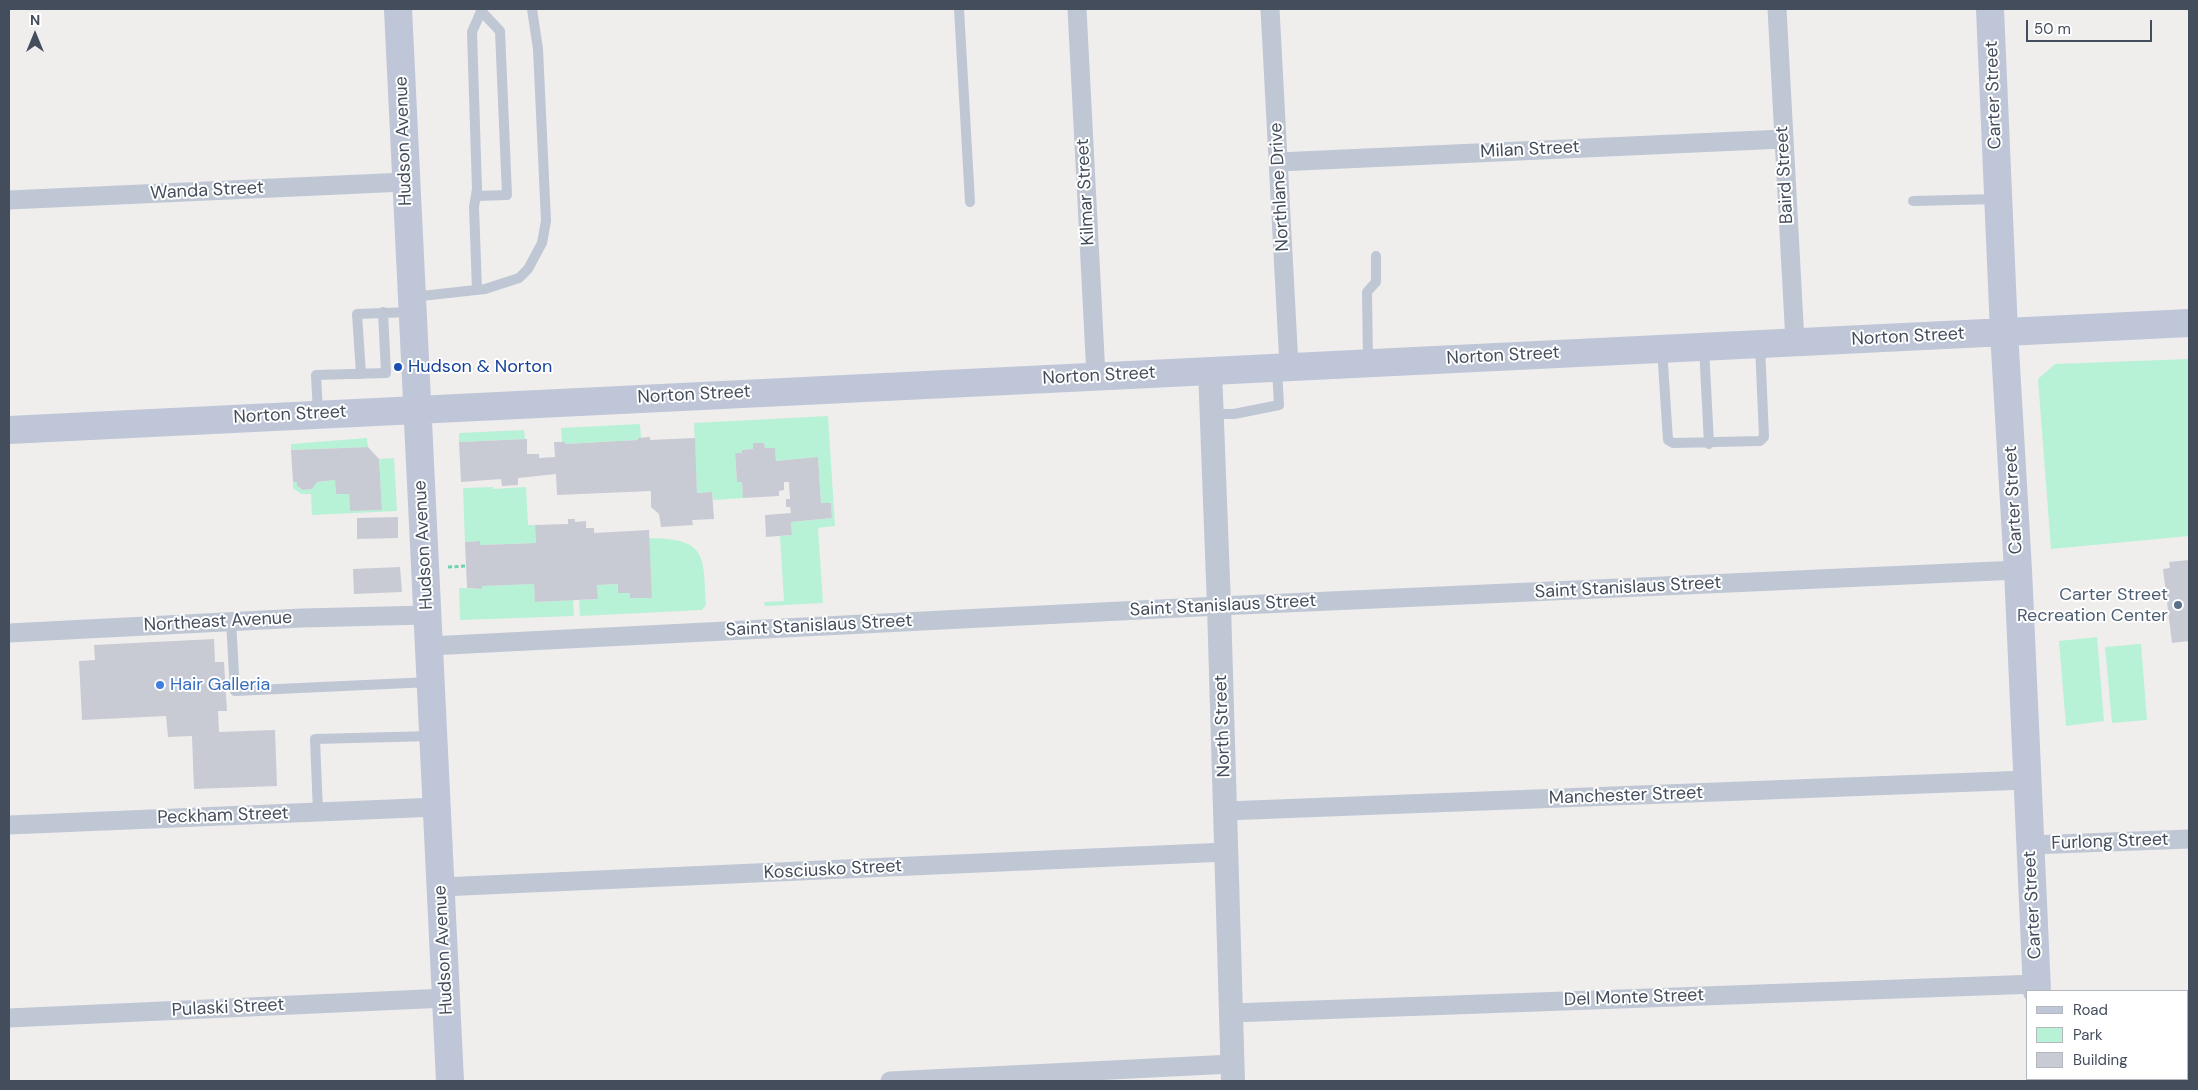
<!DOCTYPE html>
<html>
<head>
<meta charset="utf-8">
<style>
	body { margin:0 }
	#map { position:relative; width:2198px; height:1090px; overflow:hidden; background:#f0eded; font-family:"DM Sans",sans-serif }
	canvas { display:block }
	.frame { position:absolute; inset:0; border:10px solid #444d5c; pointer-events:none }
	.legend { position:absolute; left:2026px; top:990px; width:162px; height:90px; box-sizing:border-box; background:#fff; border:1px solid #b4b8be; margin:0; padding:6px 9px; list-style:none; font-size:15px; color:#444d5c }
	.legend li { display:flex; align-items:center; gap:10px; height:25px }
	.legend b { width:25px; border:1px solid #b4b8be }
	.north { position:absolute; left:10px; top:10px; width:50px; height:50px; -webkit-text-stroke:4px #fff; paint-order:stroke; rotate:0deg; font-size:14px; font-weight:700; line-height:20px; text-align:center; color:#444d5c }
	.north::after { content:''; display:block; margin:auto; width:18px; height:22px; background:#444d5c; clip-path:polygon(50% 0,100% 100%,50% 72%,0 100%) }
	.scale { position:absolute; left:2026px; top:20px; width:126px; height:22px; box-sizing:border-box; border:2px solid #444d5c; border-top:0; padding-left:6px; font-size:15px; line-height:18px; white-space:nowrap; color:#444d5c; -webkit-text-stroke:4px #fff; paint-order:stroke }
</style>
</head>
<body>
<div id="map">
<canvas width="2198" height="1090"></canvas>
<div class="frame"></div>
<ul class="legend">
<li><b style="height:6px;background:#bec6d8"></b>Road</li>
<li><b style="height:14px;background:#b7f2d6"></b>Park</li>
<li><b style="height:14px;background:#c8cbd3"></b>Building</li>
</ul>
<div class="north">N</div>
<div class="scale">50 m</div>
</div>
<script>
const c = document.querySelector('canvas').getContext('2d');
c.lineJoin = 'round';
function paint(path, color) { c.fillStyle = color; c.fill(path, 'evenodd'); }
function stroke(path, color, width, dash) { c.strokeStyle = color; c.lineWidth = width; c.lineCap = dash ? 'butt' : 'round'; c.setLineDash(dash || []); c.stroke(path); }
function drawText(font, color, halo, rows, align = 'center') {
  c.font = font + ' "DM Sans",sans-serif'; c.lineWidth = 4; c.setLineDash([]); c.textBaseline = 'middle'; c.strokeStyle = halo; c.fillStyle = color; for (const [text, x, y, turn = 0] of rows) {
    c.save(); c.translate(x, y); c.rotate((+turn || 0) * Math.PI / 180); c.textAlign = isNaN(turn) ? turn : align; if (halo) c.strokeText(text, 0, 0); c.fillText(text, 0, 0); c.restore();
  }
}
paint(new Path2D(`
	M2189 359V536L2051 549 2038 379 2055 364Z
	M828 416 835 526 818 528 823 603 765 606 764 602 784 601 780 536 792 535 791 522 832 518 831 503H821L818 457 776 461 775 448H765L764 443H753V449L742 450V453H735L737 482H742L743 498 713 500 712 492 697 493 694 423Z
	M640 424 641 438 638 440 565 444 562 442 561 428Z
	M524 430 525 439 459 442V433Z
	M367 438 368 447 291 450V444Z
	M394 458 397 511 312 515 311 494H301L293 488V482H297V486L303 490 312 489 317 482 335 480 336 494H349L350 511 382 510 379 459Z
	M493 487V489L526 487 528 525H535L536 543 480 545V541L465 542 463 488Z
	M649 538C708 539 703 555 706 605L702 610 580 616 579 600 598 599 597 585 618 584V593H630V598H652Z
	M534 584 535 602 573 600 574 616 460 620 459 588 482 589V586Z
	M2097 637 2104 721 2066 726 2059 641Z
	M2141 644 2147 720 2112 723 2105 647Z`), '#b7f2d6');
paint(new Path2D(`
	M650 437V440L695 438 697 493 712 492 714 519 692 520 693 525 661 527 659 514 651 507V491L557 495 556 474 518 478V485L502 486 501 479 461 482 459 442 527 439V454H539V458L555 457 554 442H565V444L638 440V438Z
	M753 443H764L765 448H775L776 461 818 457 821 503H831L832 518 791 522 792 535 766 537 765 515 791 513 790 507H786V499H790L789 482H784V490L779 491V496L743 498 742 482H737L735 453H742V450L753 449Z
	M368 447 379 459 382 510 350 511 349 494H336L335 480 317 482 312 489 303 490 297 486V482H293L291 450Z
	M398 517V538L357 539V518Z
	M568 519H575V522L586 521V528H594V533L649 530 652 598H630V593H618V584L597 585 598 599 535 602 534 584 482 586V589L467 588 465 542 480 541V545L536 543 535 525 568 524Z
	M2189 560V641L2172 643 2163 569 2170 568 2169 562Z
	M400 567 402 592 354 594 353 569Z
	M214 639 215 662H224L227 711H218L219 732 275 730 277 786 194 789 192 736 168 737 166 716 82 720 79 661 95 660 94 645Z`), '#c8cbd3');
stroke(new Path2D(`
	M448 567 466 566`), '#6dd2af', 3, [4, 2.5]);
stroke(new Path2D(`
	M959 9 970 202
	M476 196 507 195 500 31 482 12
	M1913 201 1997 199
	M477 290 474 207 477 189 472 32 482 9
	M412 297 485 289 519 278 528 269 542 243 546 221 538 49 532 9
	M1704 347 1709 444
	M1662 349 1668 440 1673 443 1760 441 1764 437 1760 345
	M1368 361 1367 292 1376 282V256
	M361 374 357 314 411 312
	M318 413 316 375 386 373 383 312
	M1211 414H1234L1279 405 1277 369
	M231 621 235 691 430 682
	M318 812 315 739 432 736`), '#bfc7d4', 10);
stroke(new Path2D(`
	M1077 9 1096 376
	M1270 9 1289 366
	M1777 9 1795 342
	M1278 162 1783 139
	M9 200 405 182
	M9 633 302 618 427 615
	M429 646 1219 606 2018 570
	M1225 811 2027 780
	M9 825 437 807
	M2030 845 2189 839
	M441 887 1226 852
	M1231 1013 2037 984
	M9 1018 446 998
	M2187 1041H2189
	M890 1081 1232 1064`), '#bfc7d4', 19);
stroke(new Path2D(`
	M1210 370 1219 606 1233 1081`), '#bfc7d4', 24);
stroke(new Path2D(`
	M398 9 450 1081
	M1990 9 2004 332 2018 570 2037 991
	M9 430 2189 323
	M2042 1079V1081`), '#bec6d8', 28);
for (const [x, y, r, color] of [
	[398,367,5,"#1a4fb4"],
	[2178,605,5,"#5c6f8a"],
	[160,685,5,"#3f7fe0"]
]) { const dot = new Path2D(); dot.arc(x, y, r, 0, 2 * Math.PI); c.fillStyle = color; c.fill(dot); stroke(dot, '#fff', 2); }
drawText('18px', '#444d5c', '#fff', [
	["Carter Street",1994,95,-92],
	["Hudson Avenue",404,141,-92],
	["Milan Street",1530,150,-3],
	["Baird Street",1785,175,-93],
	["Northlane Drive",1280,187,-93],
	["Wanda Street",207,191,-3],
	["Kilmar Street",1086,192,-93],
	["Norton Street",1908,337,-3],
	["Norton Street",1503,356,-3],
	["Norton Street",1099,376,-3],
	["Norton Street",694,395,-3],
	["Norton Street",290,415,-3],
	["Carter Street",2014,500,-93],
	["Hudson Avenue",424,545,-93],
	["Saint Stanislaus Street",1628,588,-3],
	["Saint Stanislaus Street",1223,606,-3],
	["Northeast Avenue",218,622,-3],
	["Saint Stanislaus Street",819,626,-3],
	["North Street",1223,726,-92],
	["Manchester Street",1626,796,-2],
	["Peckham Street",223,816,-2],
	["Furlong Street",2110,842,-2],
	["Kosciusko Street",833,870,-3],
	["Carter Street",2033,905,-93],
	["Hudson Avenue",444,950,-93],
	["Del Monte Street",1634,998,-2],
	["Pulaski Street",228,1008,-3]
]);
drawText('18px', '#164399', '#fff', [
	["Hudson & Norton",408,367]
], 'left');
drawText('18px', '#4e5e75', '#fff', [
	["Carter Street",2168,595],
	["Recreation Center",2168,616]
], 'right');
drawText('18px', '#366cbe', '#fff', [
	["Hair Galleria",170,685]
], 'left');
</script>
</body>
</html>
